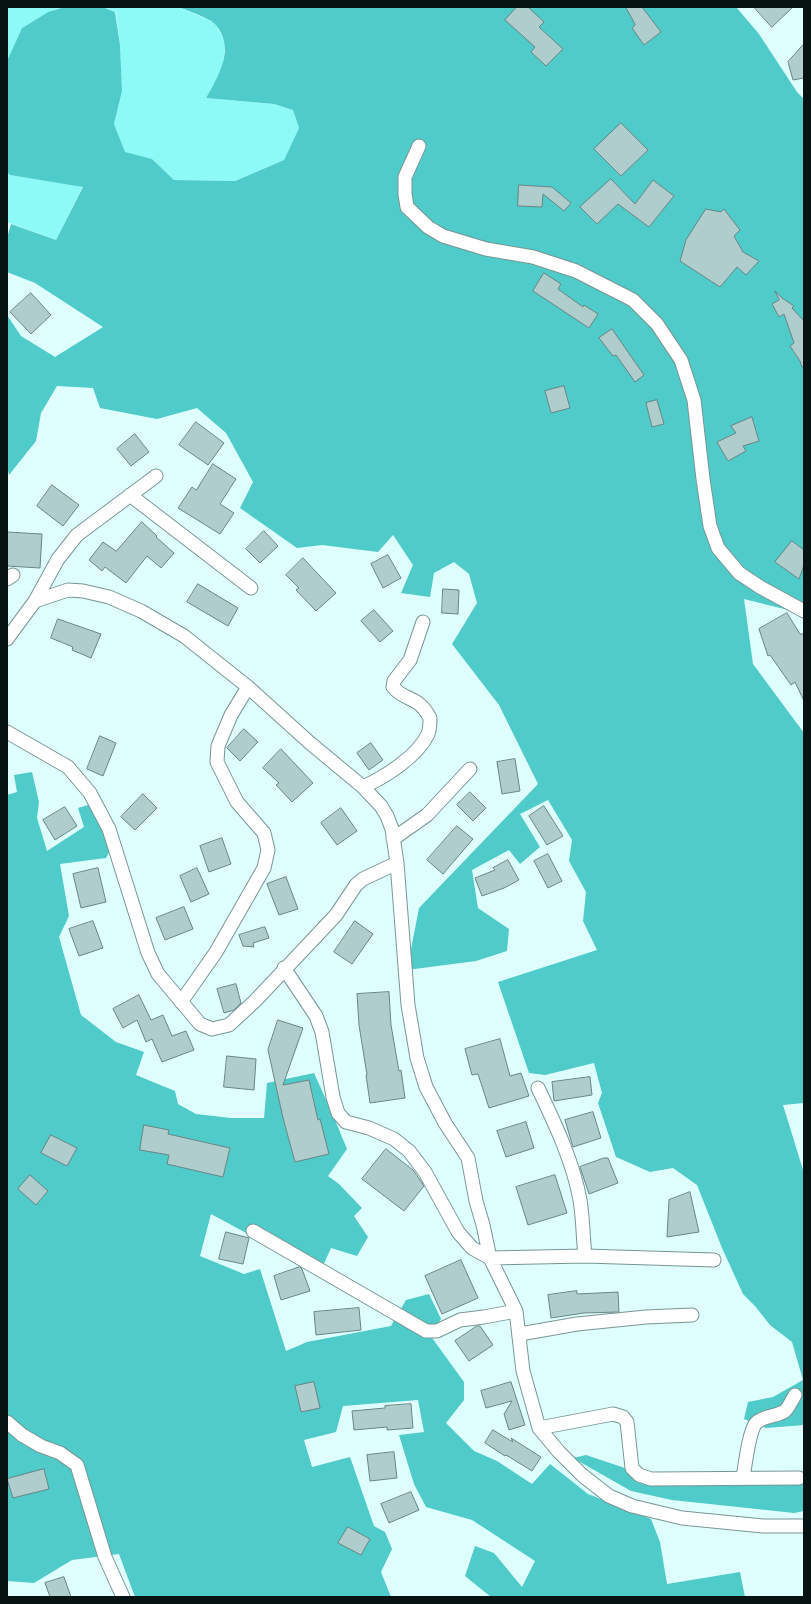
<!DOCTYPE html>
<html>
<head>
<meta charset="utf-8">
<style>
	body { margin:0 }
	#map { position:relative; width:811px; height:1604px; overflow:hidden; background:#dffffe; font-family:Karla,sans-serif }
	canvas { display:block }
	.frame { position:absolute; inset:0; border:8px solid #071212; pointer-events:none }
</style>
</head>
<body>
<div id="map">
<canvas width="811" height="1604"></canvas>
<div class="frame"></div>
</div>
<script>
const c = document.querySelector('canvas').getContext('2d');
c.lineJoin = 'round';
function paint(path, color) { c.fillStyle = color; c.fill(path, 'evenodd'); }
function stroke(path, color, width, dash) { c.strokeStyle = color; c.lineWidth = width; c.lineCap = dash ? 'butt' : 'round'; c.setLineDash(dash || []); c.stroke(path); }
paint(new Path2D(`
	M7 7H65L48 12 22 28 7 61Z
	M102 7H179L215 23 225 42 223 67 206 98 274 104 293 110 299 128 284 160 235 181 174 180 152 159 125 153 114 124 122 91 120 45 116 12Z
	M7 172 10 175 83 186 56 240 7 222Z`), '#8efaf8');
paint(new Path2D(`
	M65 7H102L115 12 120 45 122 91 114 124 125 152 152 159 174 180 235 181 284 160 299 128 293 110 274 104 206 98C219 75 236 48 215 24 211 19 186 10 179 7H736L759 34 797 92 804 99V614L744 599 753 664 804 733V1103L783 1105 804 1173V1425L766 1428 744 1419 748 1402 773 1397 803 1380 792 1342 770 1325 755 1306 743 1294 722 1248 697 1185 673 1168 650 1172 616 1157 598 1103 602 1093 594 1063 545 1075 529 1073 498 982 597 950 583 921 586 892 569 861 572 840 548 800 520 814 540 847 520 864 509 850 472 870 478 908 509 929 507 951 476 961 407 970 419 908 538 784 499 705 452 644 477 603 469 574 454 562 434 573 430 597 401 593 413 565 393 535 378 552 322 545 297 548 240 508 253 482 226 433 197 408 157 419 100 408 93 388 57 386 41 413 36 441 9 475 7 467V315L21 336 55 357 103 327 35 283 7 272V238L11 224 56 240 83 187 10 175 7 172V61L22 28 48 12Z
	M32 772 39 802 37 818 47 851 84 827 78 808 95 803 100 827 112 847 106 858 60 864 69 916 59 937 81 1015 116 1042 144 1052 136 1075 175 1091 178 1104 196 1114 231 1118H264L267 1083 314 1073 333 1115 347 1149 328 1176 339 1184 362 1208 354 1216 368 1237 357 1256 331 1248 322 1268 274 1248 211 1214 200 1256 244 1274 260 1269 286 1351 307 1342 391 1326 406 1300 429 1294 441 1319 430 1335 464 1382V1400L446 1423 474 1451 497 1461 532 1484 550 1464 588 1494 651 1519 660 1542 667 1584 740 1572 745 1597H491L465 1576 475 1546 494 1553 522 1587 535 1561 472 1520 426 1507 414 1484 399 1435 424 1432 418 1400 343 1406 336 1432 304 1440 312 1467 350 1457 374 1526 385 1532 392 1549 381 1572 391 1597H135L119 1554 72 1560 34 1583 7 1581V795L17 792 14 775Z
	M586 1455 628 1469 685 1480 804 1479V1511L794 1513 672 1500 631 1491 573 1458Z`), '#4fcbc9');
const building = new Path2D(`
	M517 7H528L544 22 539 27 563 49 546 66 531 52 535 47 505 20Z
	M626 7H642L661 32 644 45 632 28 635 25Z
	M754 7H793L772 27Z
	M804 44V78L793 80 788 62Z
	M621 123 648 150 621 176 594 149Z
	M611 179 635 204 653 180 674 196 649 227 618 204 597 224 580 207Z
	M519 185 552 187 571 203 564 211 543 194 542 207 518 206Z
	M706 209 721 212 724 209 740 230 734 236 743 252 759 261 746 275 737 267 720 287 680 261 686 240Z
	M544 273 561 284 558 289 583 307 584 305 598 314 589 328 533 291Z
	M775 291 782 298 794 306 792 308 804 321V367H802L800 361 790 346 794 343 784 314 779 317 772 304 779 300Z
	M31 293 51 315 31 334 10 312Z
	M612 329 644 375 635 382 616 355 613 356 599 338Z
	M564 386 570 408 551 413 545 391Z
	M657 400 664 424 652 427 646 403Z
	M752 417 759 441 743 446 746 451 728 461 717 442 736 433 731 426Z
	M196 422 224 443 208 465 179 445Z
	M135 434 149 452 131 466 117 449Z
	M213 464 236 479 220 504 234 513 220 534 178 508 192 487 196 490Z
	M52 485 79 505 63 526 37 506Z
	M142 522 157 536 156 537 174 553 161 568 147 556 126 583 105 567 102 571 89 560 103 542 116 551Z
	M264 531 278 546 260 563 246 549Z
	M7 532 42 534 40 568 7 566Z
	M792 541 804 550V565L799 579 775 562Z
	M388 555 401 578 383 588 371 564Z
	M303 558 336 593 316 611 296 590 299 588 286 575Z
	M198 584 238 608 228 626 187 602Z
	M443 589 459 590 458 614 442 613Z
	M374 610 393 631 380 642 361 621Z
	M787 613 800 634H804V701L795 682 791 685 770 655 768 656 759 629Z
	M58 619 101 634 91 658 72 650 73 647 51 638Z
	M244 729 258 742 240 761 227 748Z
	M100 736 116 743 103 776 87 769Z
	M371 743 383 760 369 770 357 753Z
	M281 749 313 783 292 802 276 785 279 783 263 768Z
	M515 759 520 791 502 794 497 762Z
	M470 792 486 808 473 821 457 805Z
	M143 794 157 808 135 830 121 817Z
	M544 806 563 836 547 845 529 816Z
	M65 807 77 826 55 840 43 820Z
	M341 808 357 831 337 845 321 823Z
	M457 826 473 839 443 874 427 860Z
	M222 838 231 864 209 872 200 846Z
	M548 854 562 881 548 888 534 861Z
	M508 860 519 880 504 888 482 896 475 878 495 870 493 868Z
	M98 868 106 902 81 908 73 874Z
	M197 868 209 894 191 902 180 876Z
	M286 877 298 909 279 915 267 884Z
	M184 907 193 929 165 940 156 918Z
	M93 921 103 948 79 956 69 929Z
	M355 921 373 934 352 964 334 952Z
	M265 927 269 938 253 943 254 947 243 946 239 935Z
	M236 984 241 1003 234 1010 224 1013 217 989Z
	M389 992 391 1025 399 1071 401 1070 405 1098 370 1103 366 1075H367L359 1025 357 994Z
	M139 995 151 1020 163 1015 172 1036 186 1031 194 1050 162 1062 152 1039 146 1042 137 1020 123 1028 113 1009Z
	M278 1020 303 1028 283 1085 309 1080 318 1120 320 1119 329 1154 295 1162 283 1118 268 1050Z
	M500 1039 510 1076 521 1073 529 1096 489 1108 478 1074 472 1075 465 1049Z
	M227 1056 256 1059 254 1090 224 1087Z
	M590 1077 592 1095 554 1101 552 1082Z
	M593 1112 601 1138 573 1147 565 1120Z
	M526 1122 534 1148 506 1157 497 1131Z
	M144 1125 169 1130 168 1134 230 1148 223 1177 167 1164 169 1155 140 1150Z
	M51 1135 77 1148 67 1166 41 1153Z
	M386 1149 413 1170 424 1186 404 1211 362 1179Z
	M604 1158H608L618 1183 589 1194 580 1167Z
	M30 1175 48 1191 36 1205 18 1189Z
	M555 1175 567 1213 528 1225 516 1187Z
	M690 1192 699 1232 667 1237 669 1200Z
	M226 1232 249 1238 243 1264 219 1259Z
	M461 1260 478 1298 442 1314 425 1276Z
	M300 1267 302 1269 310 1291 281 1300 274 1276Z
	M577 1291V1294L618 1292 619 1312 584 1313 551 1318 548 1295Z
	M359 1308 361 1330 316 1335 314 1312Z
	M477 1326H480L493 1345 469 1361 455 1341Z
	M314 1382 320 1408 301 1412 295 1386Z
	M511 1382 525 1425 509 1430 504 1414 512 1401 486 1408 481 1391Z
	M411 1404 413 1428 387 1430V1427L354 1430 352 1411 385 1408V1406Z
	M493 1430 513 1442 511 1438 541 1457 532 1471 506 1455 505 1456 485 1443Z
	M394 1452 397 1478 370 1481 367 1455Z
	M44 1469 49 1489 13 1498 7 1479Z
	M411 1492 419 1510 389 1523 381 1504Z
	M348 1527 370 1539 361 1555 338 1543Z
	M64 1577 71 1597H50L45 1583Z`);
paint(building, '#aecdcc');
stroke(building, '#698685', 1);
const street = new Path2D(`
	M419 146 405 177V194L407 207 428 227 443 236 486 249 533 257 576 271 633 300 657 324 681 360 694 400 703 479 710 526 718 548 739 573 760 587 804 611
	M130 495 251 588
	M7 579 13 575
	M35 601 58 559 77 535 156 476
	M7 639 35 601 68 590 83 591 109 597 141 611 184 636 248 687 310 743 363 787 381 806 387 816 392 829 397 863 408 1005 417 1058 426 1087 445 1123 468 1158 476 1201 483 1225 490 1258 516 1311 523 1371 539 1428 559 1452 582 1475 609 1496 632 1506 682 1518 763 1526H804
	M7 732 68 767 90 793 109 829 148 953 158 974 200 1024 212 1029 229 1025 255 1001 336 915 356 885 363 879 397 863
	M363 787C385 777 418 756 428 734 430 729 430 723 430 718 427 712 423 707 418 703 409 697 400 696 393 687L394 681 410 660 423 622
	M393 839 427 815 470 769
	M284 968 316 1016 322 1032 333 1097 338 1113 346 1122 369 1128 394 1139 409 1151 425 1172 458 1232 472 1248 490 1258 585 1256 714 1260
	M181 1002 216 952 264 868 268 850 264 833 237 802 217 762 218 746 231 715 248 687
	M538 1088C555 1124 573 1161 580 1200 583 1218 583 1238 585 1256
	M253 1231 426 1331H437L460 1320 484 1317 516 1311
	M520 1334 577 1324 646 1317 692 1315
	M7 1422 22 1435 41 1446 60 1453 77 1465 105 1557 123 1597
	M539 1428 613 1414 623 1417 627 1422 632 1468 639 1475 651 1479 799 1478
	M743 1478C745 1466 749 1431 756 1423 764 1415 776 1417 785 1411 789 1407 792 1400 795 1395`);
stroke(street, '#789694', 15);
stroke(street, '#fff', 13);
</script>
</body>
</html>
